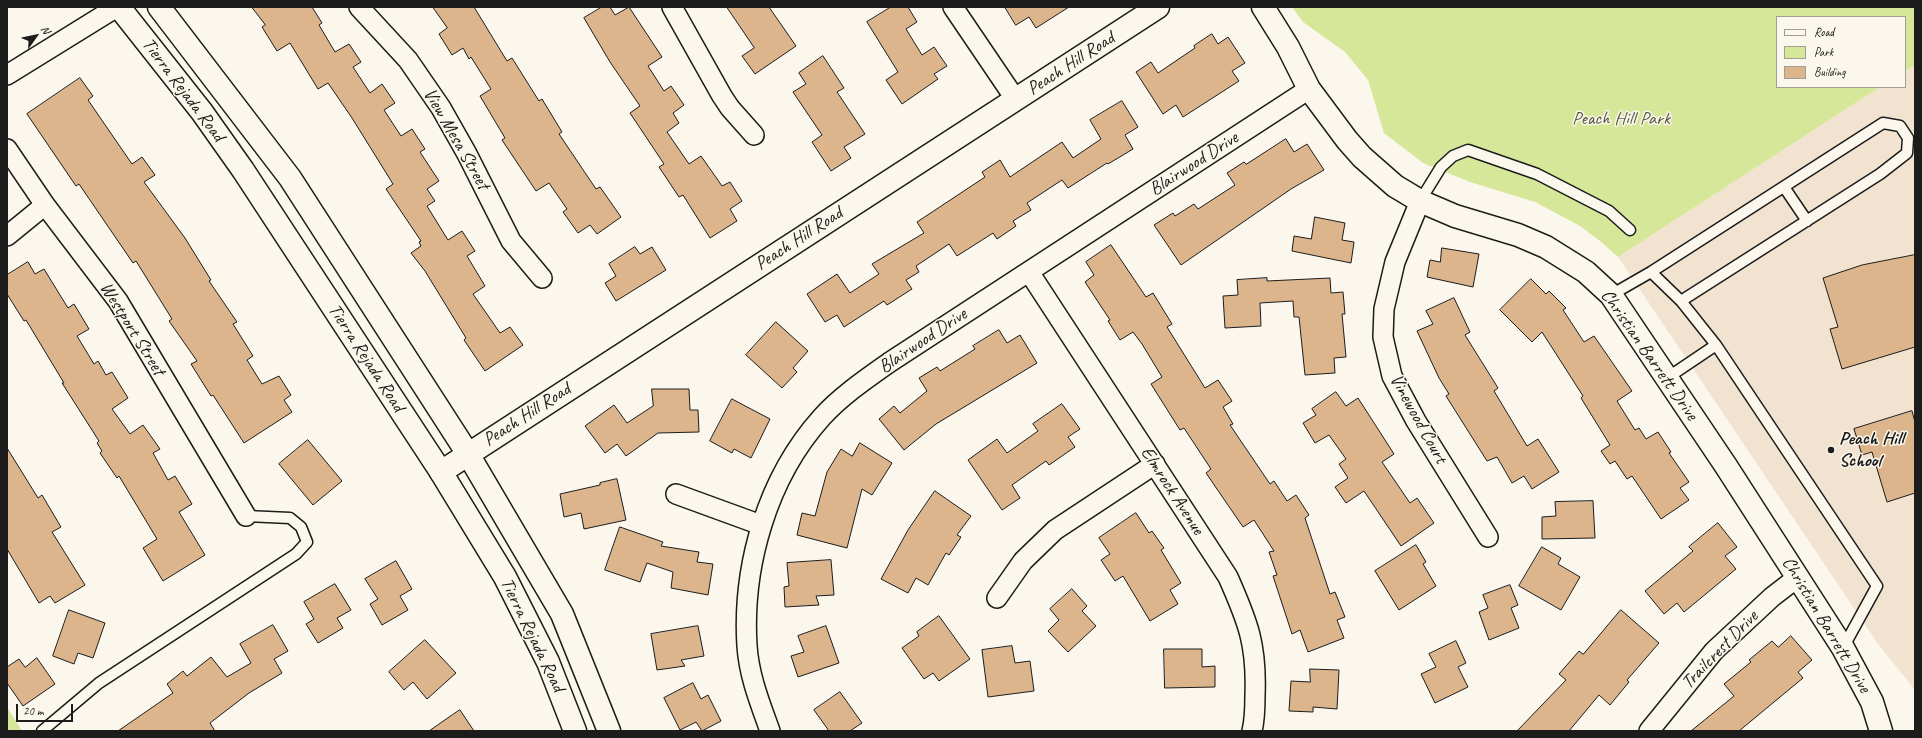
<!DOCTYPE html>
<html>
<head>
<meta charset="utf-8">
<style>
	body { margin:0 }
	#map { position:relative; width:1922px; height:738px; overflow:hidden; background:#fbf7ec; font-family:Caveat,sans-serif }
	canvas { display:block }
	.frame { position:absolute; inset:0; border:8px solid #1c1c1c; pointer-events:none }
	.legend { position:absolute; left:1776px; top:16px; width:130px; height:72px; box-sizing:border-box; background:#fbf7ec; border:1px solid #a29f99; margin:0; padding:5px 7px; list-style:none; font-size:12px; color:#1c1c1c }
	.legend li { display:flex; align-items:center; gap:8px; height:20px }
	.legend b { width:20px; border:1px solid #a29f99 }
	.north { position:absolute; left:16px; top:16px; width:40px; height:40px; -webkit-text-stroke:3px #fbf7ec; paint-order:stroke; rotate:57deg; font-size:11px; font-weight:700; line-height:16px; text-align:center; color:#1c1c1c }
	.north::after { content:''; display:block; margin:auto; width:14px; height:18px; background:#1c1c1c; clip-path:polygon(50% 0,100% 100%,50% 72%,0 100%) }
	.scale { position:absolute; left:16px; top:704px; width:57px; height:18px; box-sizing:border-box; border:2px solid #1c1c1c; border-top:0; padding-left:5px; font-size:12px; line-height:14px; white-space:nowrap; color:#1c1c1c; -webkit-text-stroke:3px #fbf7ec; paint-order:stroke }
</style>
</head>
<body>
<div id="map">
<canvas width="1922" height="738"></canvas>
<div class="frame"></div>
<ul class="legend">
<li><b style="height:5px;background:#fbf7ec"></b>Road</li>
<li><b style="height:11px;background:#d7e79a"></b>Park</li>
<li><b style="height:11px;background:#dcb58d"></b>Building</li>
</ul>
<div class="north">N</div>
<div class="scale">20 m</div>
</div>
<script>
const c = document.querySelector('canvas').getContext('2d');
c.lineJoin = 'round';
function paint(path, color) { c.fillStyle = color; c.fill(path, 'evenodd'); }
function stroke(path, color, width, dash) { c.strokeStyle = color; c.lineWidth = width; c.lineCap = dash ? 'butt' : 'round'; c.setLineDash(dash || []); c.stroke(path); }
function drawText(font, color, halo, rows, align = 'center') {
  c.font = font + ' Caveat,sans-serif'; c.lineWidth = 3; c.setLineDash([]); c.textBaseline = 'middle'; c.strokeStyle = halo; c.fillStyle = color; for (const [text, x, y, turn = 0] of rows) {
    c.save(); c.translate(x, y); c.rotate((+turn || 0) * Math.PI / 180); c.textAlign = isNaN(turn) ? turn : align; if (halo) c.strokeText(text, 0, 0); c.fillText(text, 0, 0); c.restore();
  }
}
paint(new Path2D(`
	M1915 65V690L1878 644 1618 257 1880 87H1905V71Z`), '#f2e3d0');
paint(new Path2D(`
	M1292 7H1915V65L1905 71V17H1777V87H1880L1618 257 1600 241 1580 226 1535 202 1470 182 1423 163 1384 133 1368 80 1345 52 1303 22Z
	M7 707 22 731H7Z`), '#d7e79a');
const building = new Path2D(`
	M252 7H312L322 23 319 25 335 52 349 44 361 62 353 67 370 93 382 84 395 103 384 110 401 136 412 129 425 149 420 152 439 181 427 189 435 201 427 206 448 240 462 231 475 251 467 256 485 286 473 294 500 333 510 327 523 345 485 371 464 340 466 338 425 271 411 253 421 246 419 242 421 241 386 189 393 184 352 118 328 83 318 89 290 43 277 51 262 27 265 25Z
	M433 7H474L507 61 512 58 539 101 542 99 562 132 559 134 596 189 600 187 621 217 597 234 590 225 578 233 563 212 567 209 549 183 536 191 502 140 505 138 480 96 491 89 471 57 469 59 463 48 452 55 439 34 447 28Z
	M602 7H610L615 15 629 7 662 57 648 66 664 91 671 86 684 105 673 113 679 123 667 132 689 164 701 156 722 186 730 182 742 201 730 209 737 221 710 238 683 195 679 197 659 167 664 164 630 113 640 106 610 62 584 18Z
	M727 7H769L796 46 755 74 742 56 754 48Z
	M891 7H908L917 22 906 29 922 55 934 47 947 66 934 74 938 79 902 104 886 80 898 72 867 22Z
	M1005 7H1069L1036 28 1029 17 1016 25Z
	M1212 34 1218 44 1228 37 1245 63 1232 71 1239 81 1183 117 1176 105 1163 114 1136 72 1151 62 1158 73 1195 48 1194 46Z
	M823 56 844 88 837 92 865 134 844 147 851 158 831 171 812 142 822 135 793 92 806 84 799 73Z
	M80 78 93 96 88 100 132 164 142 157 155 175 144 182 185 238 211 280 209 281 237 322 233 324 253 356 247 360 262 384 279 376 291 395 284 400 292 412 244 443 213 395 211 396 191 364 197 361 169 321 172 319 136 261 133 263 79 184 76 186 27 114Z
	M1122 101 1138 127 1125 135 1133 149 1108 164 1107 163 1068 188 1062 180 1027 203 1031 210 1013 221 1016 226 997 239 993 233 957 256 949 244 916 266 919 272 906 280 912 289 887 305 884 301 844 327 837 315 825 322 807 294 837 274 850 293 879 274 872 264 924 233 917 222 985 177 982 172 1000 160 1010 177 1062 142 1073 158 1101 139 1090 120Z
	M1286 139 1294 152 1307 144 1324 170 1291 189 1181 265 1154 225 1173 213 1175 216 1194 204 1198 209 1235 185 1227 173 1244 162 1246 164Z
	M1315 217 1345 223 1342 240 1354 242 1351 263 1292 251 1294 236 1311 239Z
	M1111 245 1146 297 1153 293 1172 324 1167 327 1205 388 1218 380 1232 401 1223 407 1233 424 1230 425 1270 484 1274 481 1287 501 1296 495 1309 515 1305 518 1330 594 1335 592 1345 617 1337 620 1344 638 1308 652 1300 630 1292 634 1273 576 1277 575 1269 552 1274 551 1254 520 1243 527 1206 473 1211 469 1184 428 1180 430 1151 384 1162 377 1142 344 1133 332 1120 340 1108 321 1110 320 1085 282 1094 275 1086 262Z
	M635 247 640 254 652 247 666 270 616 301 605 283 616 276 609 264Z
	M1442 248 1479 254 1473 287 1427 277 1430 260 1440 262Z
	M1915 255V347L1842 369 1830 329 1838 327 1823 278 1862 265Z
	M28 262 35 274 44 269 68 308 74 304 89 329 77 336 94 364 98 361 106 375 112 372 128 398 112 409 130 434 143 425 160 449 153 453 168 480 175 476 192 504 179 512 205 555 163 581 143 548 157 539 119 476 117 478 100 453 102 451 97 443 99 441 62 383H64L26 320 24 321 7 294V275Z
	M1267 278V281L1330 278 1331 293 1343 292 1345 314H1342L1346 357 1334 358 1335 373 1305 375 1299 317H1294L1293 301 1260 303 1261 326 1225 328 1223 296 1238 295 1237 280Z
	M1531 279 1546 294 1549 291 1566 308 1563 310 1584 342 1594 336 1632 391 1617 401 1635 430 1639 428 1646 439 1658 432 1671 452 1669 453 1689 482 1680 488 1689 500 1661 519 1632 476 1627 479 1615 461 1610 464 1601 451 1610 445 1581 398 1583 396 1542 332 1532 342 1500 310Z
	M1454 298 1470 332 1465 335 1498 388 1494 391 1527 446 1538 439 1559 472 1532 489 1524 476 1512 483 1497 457 1487 461 1446 396 1449 394 1439 378 1417 331 1433 324 1426 311Z
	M776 322 808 351 793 368 797 372 782 388 746 355Z
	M999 330 1007 343 1020 335 1037 363 936 424 904 450 879 419 894 406 900 413 927 391 919 378 937 367 940 371 975 349 973 346Z
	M652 389H689L690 410H698L699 432 658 433 626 456 617 444 605 453 585 426 614 405 627 423 653 406Z
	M1336 392 1346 406 1358 398 1394 454 1382 462 1410 503 1417 498 1434 523 1401 546 1364 491 1346 503 1335 487 1348 478 1339 464 1346 459 1329 435 1315 443 1303 423 1316 415 1312 409Z
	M732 399 770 419 751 458 734 449 732 453 710 441Z
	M1062 404 1080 429 1068 437 1075 447 1049 465 1046 461 1012 485 1020 498 1002 510 968 460 997 439 1007 453 1038 431 1033 424Z
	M1912 411 1915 422V493L1887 502 1872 452 1862 455 1854 429Z
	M308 440 342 481 313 505 279 464Z
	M860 443 892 463 872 495 862 489 847 548 797 535 802 513 815 516 827 472 841 449 852 456Z
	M7 448 38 498 42 495 61 527 52 532 85 585 55 603 50 596 39 603 7 549Z
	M617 479 626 520 584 529 581 513 564 517 560 494 600 485V483Z
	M935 491 971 516 957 535 961 537 949 555 946 553 928 585 916 578 908 593 881 579 908 530Z
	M1593 501 1595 538 1542 539V517L1556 516 1555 502Z
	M1136 513 1149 533 1152 531 1164 548 1161 550 1181 583 1170 590 1178 604 1150 621 1123 576 1115 581 1101 560 1110 554 1099 538Z
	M1718 523 1737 547 1725 556 1736 569 1684 612 1677 603 1664 614 1645 591 1693 551 1689 547Z
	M620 527 663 542 661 546 699 552 697 562 713 564 708 595 671 588 673 572 647 563 640 582 605 570Z
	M1416 545 1426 562 1423 564 1436 586 1399 610 1375 571Z
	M1542 547 1561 558 1558 564 1580 577 1561 610 1519 586Z
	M831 560 834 595 816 596 819 605 785 607 784 587 789 586 787 563Z
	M396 561 412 589 400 596 408 610 382 625 370 604 378 599 365 579Z
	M335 584 351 610 337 618 343 628 318 643 306 624 314 619 304 602Z
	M1510 585 1518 605 1511 608 1519 628 1489 640 1479 612 1488 608 1483 595Z
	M1072 589 1087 606 1082 611 1096 626 1068 652 1048 631 1059 620 1050 609Z
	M69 610 105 623 93 658 78 653 74 664 53 656Z
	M1621 610 1659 643 1627 680 1629 682 1610 705 1599 695 1569 731H1517L1566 680 1559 674 1579 651 1583 654Z
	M939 616 970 659 939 681 933 673 924 679 902 648 919 636 917 632Z
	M273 625 288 651 274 659 282 673 249 693 210 723 215 731H118L173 693 167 684 183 671 187 676 211 657 227 677 251 663 240 644Z
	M698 626 704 656 681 660 685 666 657 670 651 634Z
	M826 626 839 663 798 677 791 656 804 652 798 636Z
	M1791 636 1812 660 1798 672 1803 678 1739 731H1691L1734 696 1724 684 1751 662 1749 660 1772 641 1778 647Z
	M425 640 456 673 427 699 413 682 404 690 389 672Z
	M1456 641 1466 663 1458 667 1468 687 1435 703 1421 674 1436 667 1429 654Z
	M1012 646 1015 663 1030 661 1034 691 988 697 982 650Z
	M1164 649H1202V667L1215 666V687L1165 688Z
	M37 658 55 684 23 706 7 683V667L19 659 25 667Z
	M1310 669 1339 670 1337 709 1313 707V712L1289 711 1291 681 1310 682Z
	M693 683 701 699 708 695 721 721 702 731 696 722 680 730 664 698Z
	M840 692 862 723 850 731H829L814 710Z
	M460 710 474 731H429L452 715Z`);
paint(building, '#dcb58d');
stroke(building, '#1c1c1c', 1);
const service = new Path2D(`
	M1784 187 1807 221
	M1420 201 1441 167 1453 156 1468 150 1537 174 1609 211 1630 230
	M1611 295 1651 272 1883 123 1900 126 1908 138 1907 153 1880 174 1681 301 1651 272
	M1681 301 1716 345 1877 586 1843 648
	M1667 378 1716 345
	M42 731 99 683 296 554 307 542 301 527 290 518 246 516`);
const minor = new Path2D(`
	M359 7 408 60 441 108 467 154 511 241 542 278
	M672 7 722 96 730 108 754 135
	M953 7 1016 100
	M7 75 117 7
	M7 149 45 205 118 301 246 516
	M1420 201 1395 262 1384 309 1383 337 1392 376 1416 421 1488 537
	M7 236 45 205
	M1029 272 1228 577C1248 622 1257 645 1255 695 1255 707 1255 719 1252 731
	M676 494 761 525
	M997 598 1023 561 1055 530 1155 464
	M770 731C760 703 749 676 747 646 742 566 767 478 822 417 841 396 866 379 890 362L1309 89
	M1649 731 1714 651 1772 597 1798 577`);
const tertiary = new Path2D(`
	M1263 7 1288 47 1309 89 1347 140 1362 157 1395 186 1420 201 1455 216 1518 235 1546 247 1586 272 1611 295 1726 466 1843 648 1872 702 1881 731
	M441 472 1158 7`);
const secondary = new Path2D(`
	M119 7 202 112 243 170 441 472 505 577 548 662 575 731
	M159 7 290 178 468 454 562 614 609 731`);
stroke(service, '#1c1c1c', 13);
stroke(minor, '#1c1c1c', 22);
stroke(tertiary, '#1c1c1c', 25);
stroke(secondary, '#1c1c1c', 25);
stroke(service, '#fbf7ec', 10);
stroke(minor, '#fbf7ec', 19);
stroke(tertiary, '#fbf7ec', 22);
stroke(secondary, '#fbf7ec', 22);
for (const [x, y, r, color] of [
	[1831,450,4,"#1c1c1c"]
]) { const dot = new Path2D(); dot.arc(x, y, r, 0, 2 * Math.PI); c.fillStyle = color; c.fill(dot); stroke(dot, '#fbf7ec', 1.5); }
drawText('19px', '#1c1c1c', '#fbf7ec', [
	["Peach Hill Road",1071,64,-33],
	["Tierra Rejada Road",183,90,53],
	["View Mesa Street",456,139,60],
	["Blairwood Drive",1194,164,-33],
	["Peach Hill Road",799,239,-33],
	["Westport Street",132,329,58],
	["Blairwood Drive",923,341,-34],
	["Christian Barrett Drive",1649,355,55],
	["Tierra Rejada Road",366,358,57],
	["Peach Hill Road",527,415,-33],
	["Vinewood Court",1418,419,61],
	["Elmrock Avenue",1172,491,57],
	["Christian Barrett Drive",1826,625,59],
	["Tierra Rejada Road",532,635,64],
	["Trailcrest Drive",1720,650,-46]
]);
drawText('19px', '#545942', '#fbf7ec', [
	["Peach Hill Park",1621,119]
]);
drawText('bold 19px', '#1c1c1c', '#fbf7ec', [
	["Peach Hill",1839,439],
	["School",1839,461]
], 'left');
</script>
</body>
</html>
